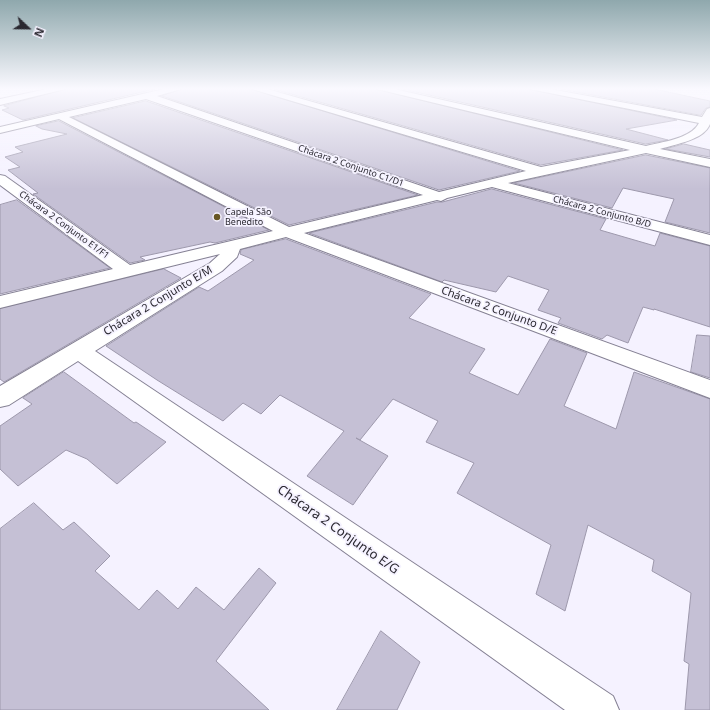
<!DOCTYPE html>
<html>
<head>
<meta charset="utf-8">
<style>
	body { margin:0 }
	#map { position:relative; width:710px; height:710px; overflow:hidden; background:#f5f2ff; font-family:"Noto Sans",sans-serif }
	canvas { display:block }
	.north { position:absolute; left:8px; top:8px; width:40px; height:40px; -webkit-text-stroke:3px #f5f2ff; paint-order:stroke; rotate:112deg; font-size:11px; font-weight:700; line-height:16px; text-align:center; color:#2a2830 }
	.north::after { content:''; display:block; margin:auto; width:14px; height:18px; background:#2a2830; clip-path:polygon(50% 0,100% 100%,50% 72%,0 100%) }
</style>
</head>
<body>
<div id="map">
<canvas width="710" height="710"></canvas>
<div class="north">N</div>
</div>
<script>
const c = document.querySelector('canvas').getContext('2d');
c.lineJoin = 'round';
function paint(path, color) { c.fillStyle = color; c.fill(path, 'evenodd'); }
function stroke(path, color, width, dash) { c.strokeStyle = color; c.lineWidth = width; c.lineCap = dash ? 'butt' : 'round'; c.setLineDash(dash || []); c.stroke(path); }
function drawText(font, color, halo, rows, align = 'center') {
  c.font = font + ' "Noto Sans",sans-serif'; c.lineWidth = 3.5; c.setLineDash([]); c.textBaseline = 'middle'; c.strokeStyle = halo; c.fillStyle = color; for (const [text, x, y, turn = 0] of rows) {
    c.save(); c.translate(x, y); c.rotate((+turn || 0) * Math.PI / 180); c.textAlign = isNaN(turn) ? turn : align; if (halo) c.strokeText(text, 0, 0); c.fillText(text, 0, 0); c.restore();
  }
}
const building = new Path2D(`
	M66 89H155L23 120 2 110 9 108 4 106Z
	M182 89H251L520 171 439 190 162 96Z
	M274 89H376L623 150 541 165Z
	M403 89H529L677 120 626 129 668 140 646 144Z
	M561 89H654L710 101V107L706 108 701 115Z
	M146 101 418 195 289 225 73 118Z
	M59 121 269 230 215 243 210 242 140 257 145 260 130 263 33 194 38 193 8 170 20 167 5 157 23 152 15 147 67 134 42 129 36 126Z
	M684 144 710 150V157L666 149Z
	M646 155 710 168V233L665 222 674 199 623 188 612 208 514 183Z
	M492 189 606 219 600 230 655 246 660 233 710 246V327L654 309V310L643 307 628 343 607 335 602 339 558 323 561 318 538 310 549 290 508 276 496 292 444 280 442 282 309 233 437 202H442Z
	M17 200 110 268 0 294V205Z
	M286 239 431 294 409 318 485 349 469 373 518 395 550 339 587 353 564 406 616 429 634 372 710 399V710H685L689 664 684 661 691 593 652 571 654 560 588 525 565 611 536 594 551 545 457 493 474 463 426 442 438 421 393 399 360 440 356 438 388 456 353 505 307 476 344 431 280 395 261 414 243 403 223 421 157 380 106 346 199 287 208 291 254 260 240 254 241 250Z
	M164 269 181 278 4 382 0 379V309Z
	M697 335 710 336V378L691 372Z
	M64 372 134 423 136 422 166 442 117 484 87 459 66 450 18 486 0 469V426L32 404 23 398Z
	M34 503 63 530 74 522 110 556 95 571 139 610 157 590 178 609 196 587 224 610 259 568 276 583 216 661 269 710H0V529Z
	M381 631 420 662 397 710H337Z`);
paint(building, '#c5c0d5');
stroke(building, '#9d98ac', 1);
const minor = new Path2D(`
	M47 89H65L0 105V99Z
	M164 89H181L157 96 439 192 526 171 252 89H267L541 167 630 150 377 89H394L646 146C661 142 691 139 699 123L530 89H550L702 117 707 109 710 108C710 112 710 120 710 124 704 140 676 144 660 149L710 159V167L646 153 508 183 710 235V245L492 187 447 198 441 201 437 200 304 233 710 380V398L286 237 240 249 237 257 222 271 95 351 613 696 619 710H565L78 361 9 405 0 407V386L210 263 220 254 0 308V296L113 269 0 185V175L5 176 130 265 273 231 59 119 0 133V127ZM146 99 423 195 289 227 69 117Z`);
stroke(minor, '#858194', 2);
paint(minor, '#fff');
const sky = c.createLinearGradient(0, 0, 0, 189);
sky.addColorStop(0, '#8fa8ad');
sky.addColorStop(0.47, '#faf9ff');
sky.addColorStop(1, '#faf9ff00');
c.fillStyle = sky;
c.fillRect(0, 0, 710, 189);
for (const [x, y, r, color] of [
	[217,217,4,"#685724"]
]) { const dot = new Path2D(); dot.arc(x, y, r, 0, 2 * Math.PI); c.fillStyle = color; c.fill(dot); stroke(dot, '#f5f2ff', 1.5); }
drawText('9px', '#2a2830', '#f5f2ff', [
	["Chácara 2 Conjunto C1/D1",351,166,19],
	["Chácara 2 Conjunto B/D",602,212,15],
	["Chácara 2 Conjunto E1/F1",64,225,36]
]);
drawText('9px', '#2a2830', '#f5f2ff', [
	["Capela São",225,212],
	["Benedito",225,222]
], 'left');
drawText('11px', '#2a2830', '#f5f2ff', [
	["Chácara 2 Conjunto E/M",158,301,-31],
	["Chácara 2 Conjunto D/E",499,311,20]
]);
drawText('13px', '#2a2830', '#f5f2ff', [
	["Chácara 2 Conjunto E/G",338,530,35]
]);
</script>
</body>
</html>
